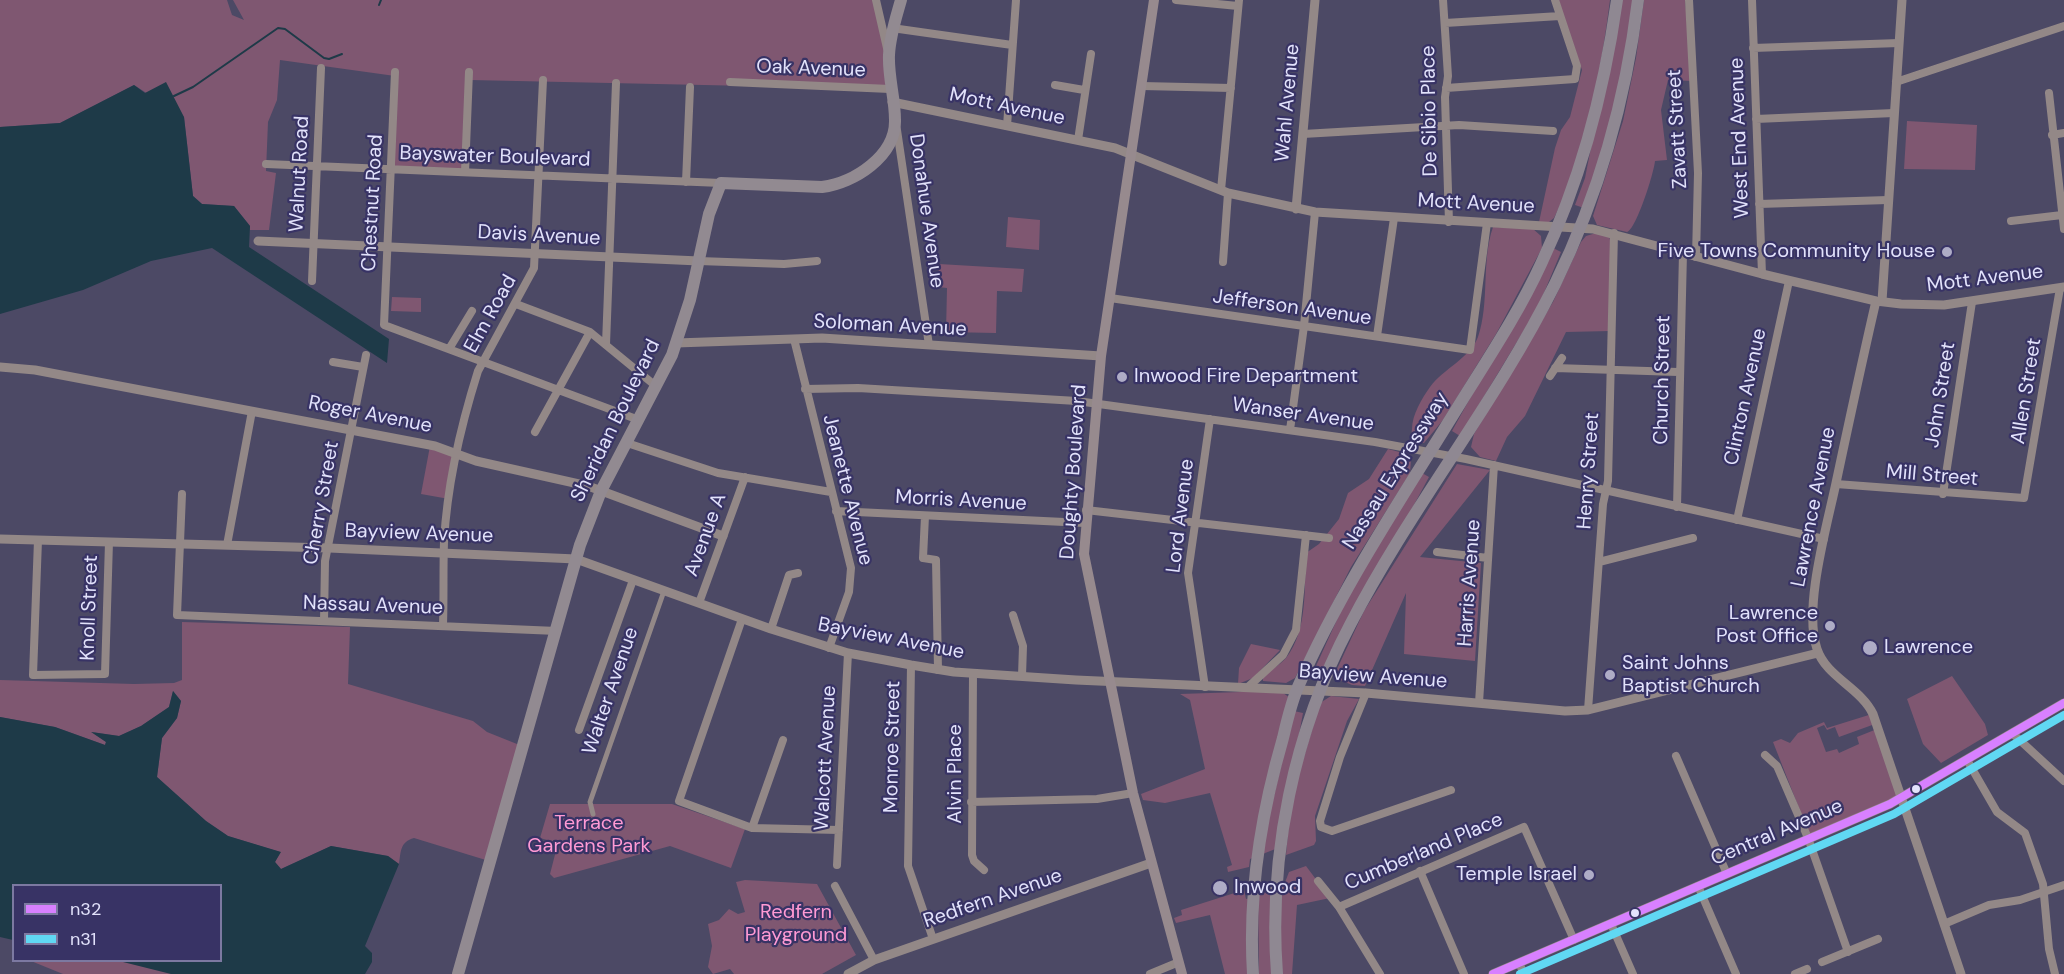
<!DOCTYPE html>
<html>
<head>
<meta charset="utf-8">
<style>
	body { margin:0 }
	#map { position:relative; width:2064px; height:974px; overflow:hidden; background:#4c4965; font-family:"DM Sans",sans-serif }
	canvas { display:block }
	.legend { position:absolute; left:12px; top:884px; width:210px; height:78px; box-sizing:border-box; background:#383365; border:2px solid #7c79a1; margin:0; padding:8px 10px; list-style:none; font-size:18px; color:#e2e2fb }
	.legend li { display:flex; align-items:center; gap:12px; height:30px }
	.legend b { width:30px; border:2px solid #7c79a1 }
</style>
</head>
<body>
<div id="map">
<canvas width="2064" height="974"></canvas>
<ul class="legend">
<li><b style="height:8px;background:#d880ff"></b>n32</li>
<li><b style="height:8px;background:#60d8f3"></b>n31</li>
</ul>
</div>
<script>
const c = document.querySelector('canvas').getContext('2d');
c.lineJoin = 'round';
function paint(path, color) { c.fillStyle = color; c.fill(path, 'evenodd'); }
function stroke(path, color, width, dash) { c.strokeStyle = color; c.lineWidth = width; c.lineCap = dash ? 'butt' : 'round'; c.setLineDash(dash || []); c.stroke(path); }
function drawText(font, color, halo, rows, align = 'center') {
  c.font = font + ' "DM Sans",sans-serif'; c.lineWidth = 4.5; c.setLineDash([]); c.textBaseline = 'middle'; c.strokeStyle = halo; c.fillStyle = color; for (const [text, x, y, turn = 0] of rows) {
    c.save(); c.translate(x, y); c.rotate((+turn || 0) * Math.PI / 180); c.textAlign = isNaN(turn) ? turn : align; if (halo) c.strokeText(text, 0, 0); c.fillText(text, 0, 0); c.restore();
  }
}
paint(new Path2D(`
	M0 0H227L232 15 244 20 233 0H877L890 89 470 80 467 173 391 169 395 76 280 60 277 100 268 122 266 171 276 173 269 230H250V226L234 206 202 204 193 196 184 117 134 85 60 123 0 127Z
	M1557 0H1610C1601 70 1586 155 1554 218L1549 222H1539L1555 148 1561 130 1570 117 1582 70Z
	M1620 0H1634L1618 98 1584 208 1575 205 1585 178Z
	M1644 0H1685L1693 81 1668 80 1661 110 1667 160 1655 161C1654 173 1636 230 1627 232L1597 225 1593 216 1623 121 1636 58Z
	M1907 121 1977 125 1975 170 1904 169Z
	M1008 217 1040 220 1039 250 1006 247Z
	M1493 227 1532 228 1541 236 1542 248 1496 334 1443 420 1424 443 1411 442C1413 437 1411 434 1412 429 1412 415 1422 398 1430 387 1443 369 1470 358 1478 337 1490 302 1481 262 1493 227Z
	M1596 233 1609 236 1610 240 1611 331 1566 332 1525 416 1507 437 1496 461 1480 457 1471 447 1474 434 1553 302 1581 242 1586 236Z
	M1553 248 1561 252 1538 307 1460 436 1452 431Z
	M939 264 1024 269 1022 292 997 291 996 333 946 332 947 288 938 287Z
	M392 297 421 298V312L391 311Z
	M430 446 457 455 449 499 421 494Z
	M1388 449 1407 454 1411 460 1410 473 1351 567 1295 678 1286 683 1263 681V675C1270 670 1280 665 1286 658 1308 630 1304 587 1306 553L1319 544 1339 519 1348 493 1369 479Z
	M1457 464 1490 470 1420 557 1481 563 1475 661 1404 654 1406 593 1365 686 1352 685 1338 679 1337 669 1364 611Z
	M1422 473 1429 477 1325 669 1316 666 1355 580Z
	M182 622 350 627 348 684 473 721 487 732 522 746 489 861 414 838C400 842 401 851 399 864L388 856 331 846 281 869 275 862 280 852 228 836 206 821 157 777 162 738 177 718 181 701 173 691 169 707 141 726 119 736 92 732 106 742 105 745 55 727 0 717V680L134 684 174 683 182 680Z
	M1251 644 1280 650 1253 678 1238 684 1239 668Z
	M1952 676 1985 724 1988 735 1941 763 1923 744 1907 699Z
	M1270 691 1282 692 1290 698 1257 856 1250 859 1249 867 1228 872 1227 867 1232 865 1210 793 1165 803 1143 800 1141 794 1205 769 1190 700 1180 694Z
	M1331 696 1359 699 1347 721 1315 816 1316 841 1314 845 1286 855 1291 800 1320 703Z
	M1294 711 1303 713 1278 848 1260 855Z
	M1872 714 1875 724 1839 737 1835 727 1827 730 1824 725 1817 728 1826 752 1837 749 1839 753 1859 744 1857 737 1877 729 1899 797 1810 836 1773 742 1781 739 1790 743 1798 733 1824 722 1827 728Z
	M550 804H672L745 829 731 868 670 846 554 878 550 874 558 843 540 838Z
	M1306 866 1330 898 1297 905 1292 974H1280V887L1284 885 1289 872Z
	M745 880 817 884 856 955 822 974H734L730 969 713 974 708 967 712 946 708 924 719 920 729 909 738 914 745 912 736 882Z
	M1244 890 1246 899 1253 897 1251 974H1225L1210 915 1176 923 1174 918 1182 915 1181 910Z
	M1272 890 1271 974H1259L1258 895Z
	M220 960 275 974H63L31 961Z`), '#7f5771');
paint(new Path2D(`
	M166 82 184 117 193 196 202 204 234 206 250 226 249 247 389 339 387 363 212 248 151 261 83 290 0 314V127L60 123 134 85 145 93Z
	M173 691 181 701 177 718 162 738 157 777 206 821 228 836 281 852 275 862 281 869 331 846 388 856 399 864 365 946 372 953V962L365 974H171L119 961 220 960V886H14L13 940 0 937V717L55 727 105 745 106 742 91 732 119 736 141 726 169 707Z`), '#1e3a48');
stroke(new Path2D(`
	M379 5 381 0
	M174 96 193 87 278 28 285 29 324 58 329 59 342 54`), '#1e3a48', 2);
stroke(new Path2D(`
	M593 814 590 802 664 591`), '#938887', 5);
stroke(new Path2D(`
	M876 0 887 48
	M1176 0 1238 6
	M1443 0 1448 76 1445 97 1449 222
	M1689 0 1698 173 1696 257
	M1752 0 1762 274
	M1445 23 1560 16
	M892 28 1012 45
	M1753 48 1899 43
	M395 72 384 325 639 420
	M730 82 890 89
	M1896 82 2064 26
	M1055 85 1084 90
	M1142 86 1231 88
	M1446 88 1575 79 1577 66 1555 0
	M2049 93 2064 229
	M1756 119 1894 113
	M1007 126 1016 0
	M897 130 929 345
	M1303 134 1459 125 1553 131
	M2052 135 2064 133
	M1078 140 1091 54
	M266 164 721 183
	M465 172 469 72
	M686 182 690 87
	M1221 190 1239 0
	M1759 204 1888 200
	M2011 221 2062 215
	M699 261 784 264 817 261
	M1223 262 1228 193
	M312 281 321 68
	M1110 298 1470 350 1487 223
	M516 304 590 332 657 387
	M1377 336 1394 218
	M794 339 851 568 849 592 829 648
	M606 344 616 83
	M449 349 472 311
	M333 362 363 367
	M1555 368 1678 372
	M1550 376 1562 358
	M805 389 858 388 1077 401 1375 442 1466 459 1824 539
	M1290 430 1304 326 1315 212
	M535 432 590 332
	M627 443 718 473 831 492
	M1836 484 2024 498 2060 288
	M182 494 177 615 557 631
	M1943 494 1972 302
	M1677 507 1683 253
	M1086 510 1329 538
	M836 511 1085 523
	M925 516 923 558 936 560 938 670
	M1737 520 1789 281
	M38 540 33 675 105 674 109 542
	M227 545 252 411
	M1437 552 1488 558
	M1599 562 1693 538
	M699 603 745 477
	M1013 615 1023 646 1022 676
	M742 619 679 801 752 828 839 830
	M324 621 325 561 366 355
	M443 625C444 597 443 570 444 542 447 485 461 425 478 371L534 268 543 80
	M771 629 789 575 798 573
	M911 665 908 866 933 939
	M973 673 972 855 974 861 984 870
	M1205 687 1188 573 1210 419
	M1248 687 1283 655 1296 630 1306 535
	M1366 693 1340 757 1320 821 1321 827 1332 831 1451 790
	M1479 703 1494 465
	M1588 710 1603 504 1608 481 1614 233
	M579 730 633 580
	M2012 733 2064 781
	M1765 755 1777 766 1808 838 1848 952
	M1676 756 1727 874
	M1967 760 1997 812 2025 833 2043 884 2049 949 2055 974
	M971 802 1097 799 1133 793
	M752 828 783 740
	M837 865 848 653
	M1420 871 1464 974
	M1318 881 1339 907 1380 974
	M835 886 874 960
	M1698 886 1736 974
	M1339 907 1524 827 1574 940
	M1611 924 1633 974
	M1944 924 1989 905 2020 900 2064 885
	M1822 962 1878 939
	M1519 963 1524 974
	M1150 974 1179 962
	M1795 974 1807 969`), '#938887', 8);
stroke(new Path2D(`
	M892 102 1115 148 1228 193 1315 212 1593 229 1762 274 1876 301 1901 304 1944 305 2064 287
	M1296 209 1315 0
	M258 241 699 261
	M1876 301C1862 361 1849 422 1836 483 1827 526 1803 608 1817 649 1826 677 1861 688 1873 714L1961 974
	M1882 301 1902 0
	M676 343 822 338 1101 356
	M0 367 35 370 435 446 476 461 588 486 723 536
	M0 539 329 548 576 559 771 629 848 653 911 665 954 672 1076 680 1366 693 1565 711 1588 710 1818 653
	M848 974 874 960 1151 863
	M1493 974 1890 804 2064 703`), '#938887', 9);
stroke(new Path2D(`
	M1154 0 1101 356 1084 554 1133 793 1182 974`), '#978a8e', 10);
stroke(new Path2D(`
	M458 974 580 545 601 491 672 355 690 300 709 214 721 183 822 187C854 183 896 156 895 120 895 98 888 77 889 55 890 35 896 18 901 0`), '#928a91', 12);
stroke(new Path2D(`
	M1253 974C1248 895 1261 814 1283 738 1287 721 1291 703 1298 687 1342 586 1404 495 1461 402 1489 357 1519 312 1541 264 1581 180 1604 92 1617 0
	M1277 974C1268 856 1294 731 1350 625 1411 507 1496 403 1555 284 1599 194 1626 99 1638 0`), '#8f8892', 12);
stroke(new Path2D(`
	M1493 974 1890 804 2064 703`), '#d880ff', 8);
stroke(new Path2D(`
	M1520 974 1894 814 2064 715`), '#60d8f3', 8);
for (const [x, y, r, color] of [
	[1947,252,6,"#aeacc6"],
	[1122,377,6,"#aeacc6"],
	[1830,626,6,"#aeacc6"],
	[1870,648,8,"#aeacc6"],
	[1610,675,6,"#aeacc6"],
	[1916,789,5,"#e2e2fb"],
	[1589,875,6,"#aeacc6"],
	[1220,888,8,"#aeacc6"],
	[1635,913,5,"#e2e2fb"]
]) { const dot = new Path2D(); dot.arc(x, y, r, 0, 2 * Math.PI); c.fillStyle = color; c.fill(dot); stroke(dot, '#383365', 2); }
drawText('20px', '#e2e2fb', '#383365', [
	["Oak Avenue",811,69,2],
	["Wahl Avenue",1288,103,-85],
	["Mott Avenue",1007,107,12],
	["De Sibio Place",1430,111,-91],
	["Zavatt Street",1678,129,-93],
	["West End Avenue",1740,138,-92],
	["Bayswater Boulevard",495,157,2],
	["Walnut Road",300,174,-87],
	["Chestnut Road",373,203,-87],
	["Mott Avenue",1476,204,3],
	["Donahue Avenue",926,211,82],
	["Davis Avenue",539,236,3],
	["Mott Avenue",1985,279,-7],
	["Jefferson Avenue",1292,308,8],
	["Elm Road",491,314,-61],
	["Soloman Avenue",890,326,3],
	["Church Street",1663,380,-89],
	["Allen Street",2027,391,-81],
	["John Street",1941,395,-81],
	["Clinton Avenue",1746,397,-78],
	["Roger Avenue",370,415,11],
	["Wanser Avenue",1303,415,8],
	["Sheridan Boulevard",616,421,-64],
	["Nassau Expressway",1396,471,-58],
	["Henry Street",1589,471,-86],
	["Doughty Boulevard",1074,472,-86],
	["Mill Street",1932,476,5],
	["Jeanette Avenue",847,490,76],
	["Morris Avenue",961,501,3],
	["Cherry Street",322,503,-80],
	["Lawrence Avenue",1814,507,-79],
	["Lord Avenue",1181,516,-83],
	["Bayview Avenue",419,534,2],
	["Avenue A",706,535,-70],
	["Harris Avenue",1470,583,-86],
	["Nassau Avenue",373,606,2],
	["Knoll Street",90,608,-88],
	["Bayview Avenue",891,639,11],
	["Bayview Avenue",1373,677,4],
	["Walter Avenue",611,691,-71],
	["Monroe Street",893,747,-89],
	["Walcott Avenue",826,758,-87],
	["Alvin Place",956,774,-90],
	["Central Avenue",1777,833,-23],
	["Cumberland Place",1424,852,-23],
	["Redfern Avenue",993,899,-19]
]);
drawText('20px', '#e2e2fb', '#383365', [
	["Five Towns Community House",1935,252,"right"],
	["Inwood Fire Department",1134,377],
	["Lawrence",1818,614,"right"],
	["Post Office",1818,637,"right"],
	["Lawrence",1884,648],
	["Saint Johns",1622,664],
	["Baptist Church",1622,687],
	["Temple Israel",1577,875,"right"],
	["Inwood",1234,888]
], 'left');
drawText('20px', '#ff9ad4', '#383365', [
	["Terrace",589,824],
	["Gardens Park",589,847],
	["Redfern",796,913],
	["Playground",796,936]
]);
</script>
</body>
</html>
